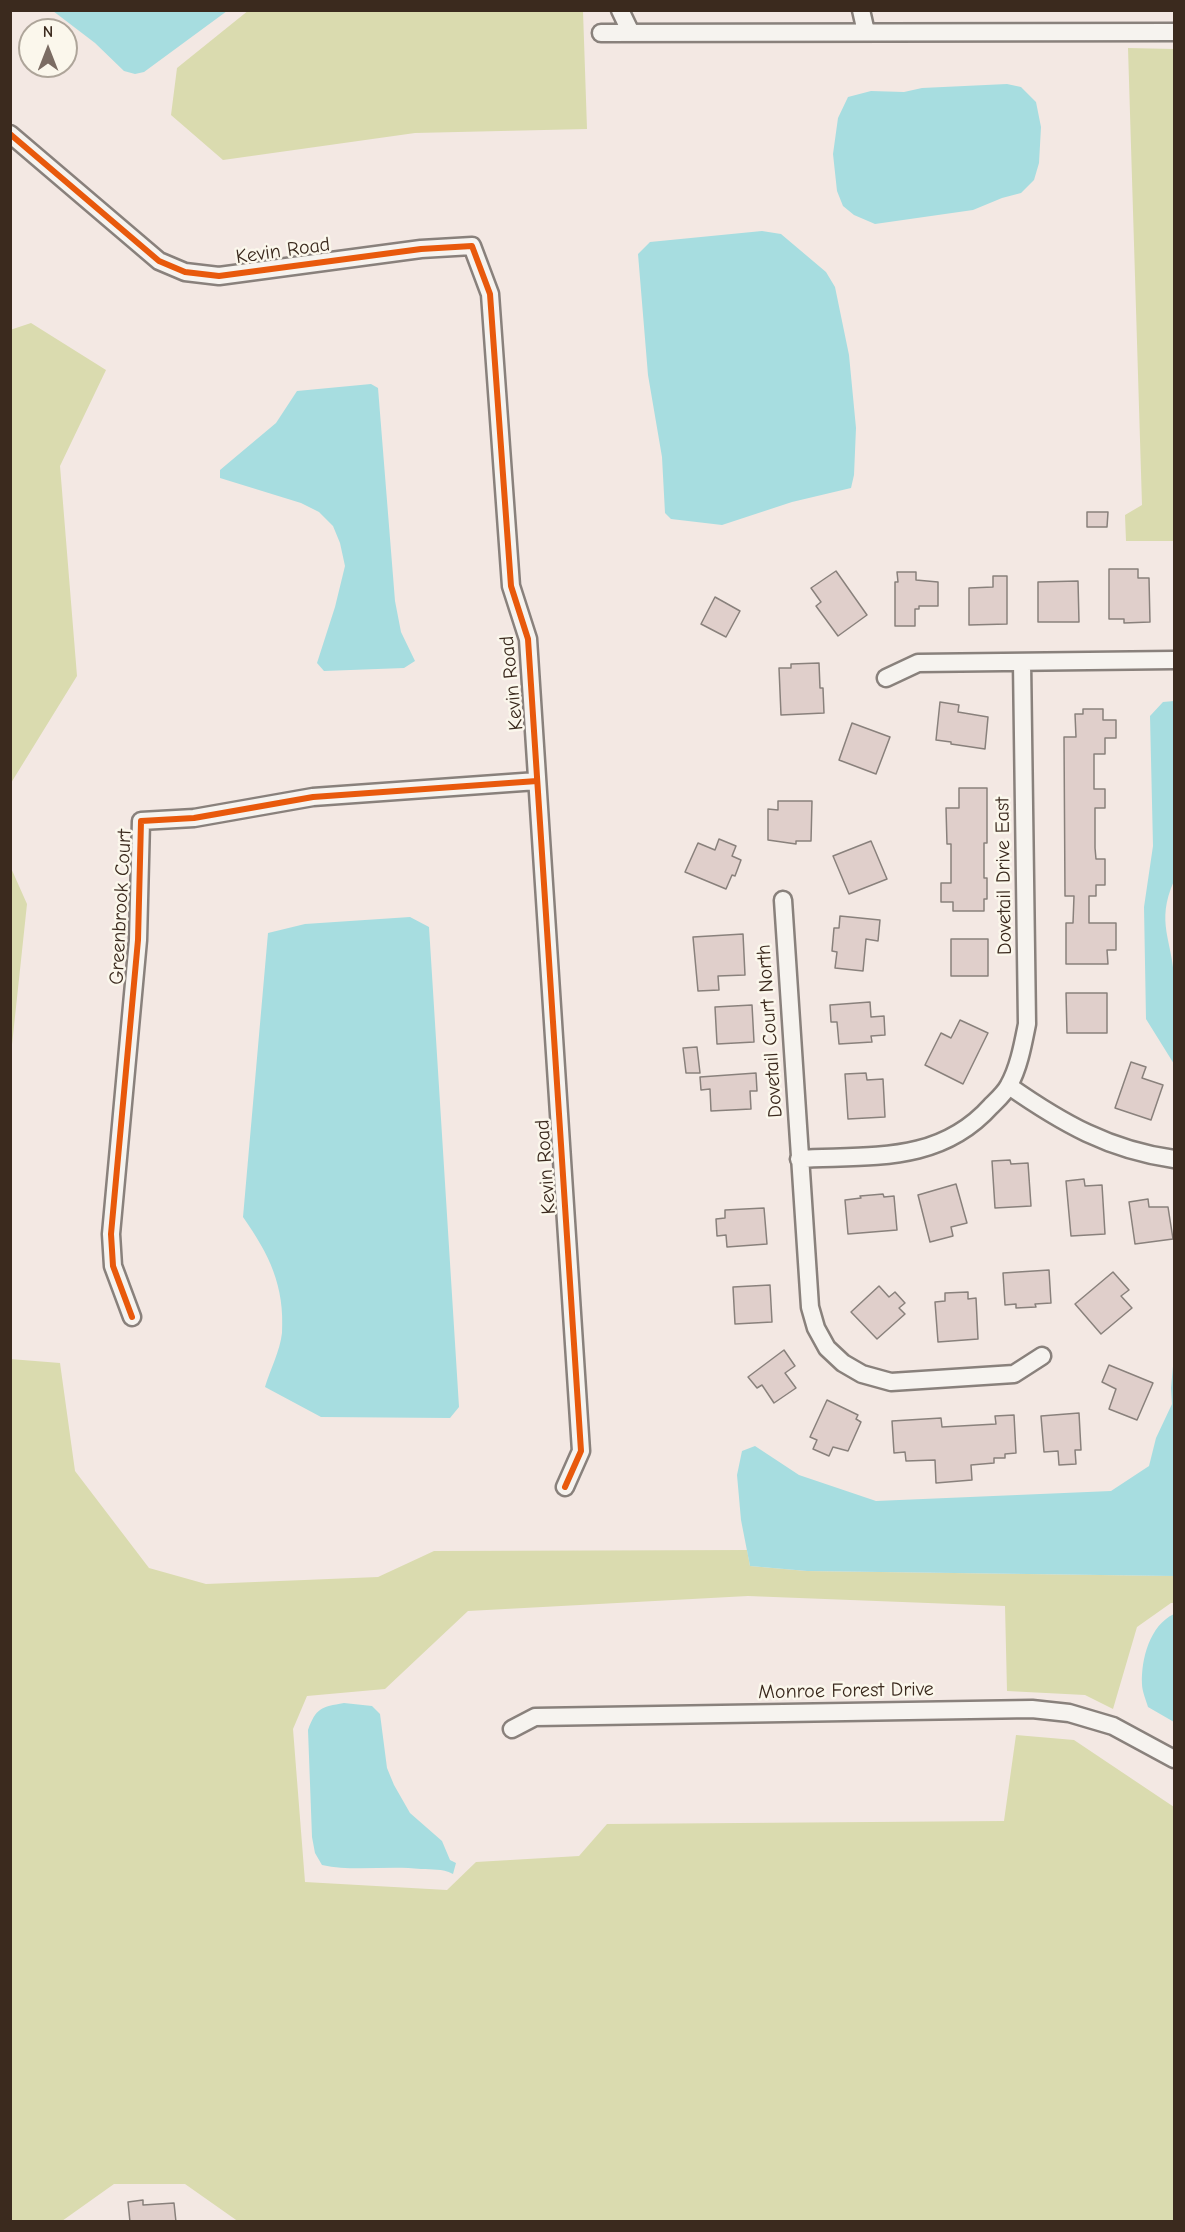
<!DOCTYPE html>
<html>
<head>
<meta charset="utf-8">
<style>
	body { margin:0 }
	#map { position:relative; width:1185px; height:2232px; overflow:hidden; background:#f3e8e3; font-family:"Comic Neue",sans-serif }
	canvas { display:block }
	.frame { position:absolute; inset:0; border:12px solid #3b2a1e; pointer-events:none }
	.north { position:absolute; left:18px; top:18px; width:60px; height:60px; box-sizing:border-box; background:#fbf7ec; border:2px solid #aea59a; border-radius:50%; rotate:0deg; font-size:16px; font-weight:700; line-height:24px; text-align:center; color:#3b2a1e }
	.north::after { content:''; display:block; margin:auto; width:21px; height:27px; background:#7b6c63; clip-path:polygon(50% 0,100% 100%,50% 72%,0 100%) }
</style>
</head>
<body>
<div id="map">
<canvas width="1185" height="2232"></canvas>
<div class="frame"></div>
<div class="north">N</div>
</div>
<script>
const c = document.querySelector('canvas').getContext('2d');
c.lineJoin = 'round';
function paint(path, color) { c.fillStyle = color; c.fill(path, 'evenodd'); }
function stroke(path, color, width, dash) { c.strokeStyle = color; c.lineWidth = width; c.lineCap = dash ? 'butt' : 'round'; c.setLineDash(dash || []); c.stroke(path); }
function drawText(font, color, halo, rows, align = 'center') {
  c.font = font + ' "Comic Neue",sans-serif'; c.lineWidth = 5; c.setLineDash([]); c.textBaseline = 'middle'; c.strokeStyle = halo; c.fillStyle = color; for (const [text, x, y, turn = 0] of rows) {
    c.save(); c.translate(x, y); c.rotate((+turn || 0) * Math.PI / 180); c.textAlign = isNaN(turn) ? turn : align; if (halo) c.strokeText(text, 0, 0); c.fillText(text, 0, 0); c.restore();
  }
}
paint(new Path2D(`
	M249 10 583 11 587 129 415 133 223 160 171 115 177 68Z
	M1128 48 1174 49V541H1126L1125 515 1142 505Z
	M31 323 106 370 60 466 77 676 11 783 10 330Z
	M11 868 27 904 11 1054Z
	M10 1359 60 1363 75 1471 149 1568 206 1584 378 1577 434 1551 747 1550 750 1566 807 1571 1174 1576V1603H1171L1137 1627 1113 1709 1085 1695 1007 1691 1005 1606 748 1596 468 1611 385 1689 307 1696 293 1729 305 1882 447 1890 476 1862 579 1856 607 1824 1004 1821 1016 1735 1074 1740 1174 1807V2221L239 2222 185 2184H114L62 2221H11Z`), '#dadbaf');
paint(new Path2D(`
	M53 11H227L144 72 135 74 124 71 95 43Z
	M1007 84 1021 87 1036 102 1041 127 1039 163 1034 180 1021 193 1002 198 973 210 875 224 854 215 843 206 837 191 833 154 838 118 848 97 871 91 904 92 922 88Z
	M762 231 781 234 826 272 835 287 849 355 856 428 854 475 851 488 792 502 722 525 671 519 665 513 662 457 648 375 638 254 650 242Z
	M371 384 378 388 395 601 401 632 415 661 404 668 324 671 317 663 335 607 345 566 340 543 333 526 319 512 301 503 220 478V470L276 423 297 391Z
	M1174 701V881C1155 923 1173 941 1174 980 1176 1008 1175 1036 1174 1064L1146 1019 1144 907 1153 846 1150 716 1163 702Z
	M410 917 429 927 459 1407 450 1418 321 1417 265 1387C270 1370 280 1351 282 1333 285 1286 269 1254 243 1217L268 933 305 924Z
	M1174 1355V1576L807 1571 750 1566 741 1520 737 1475 742 1451 755 1446 799 1475 876 1501 1111 1491 1149 1466 1156 1438 1172 1404 1171 1388Z
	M1174 1614V1722L1148 1707C1146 1700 1142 1691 1142 1684 1141 1659 1150 1625 1174 1614Z
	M344 1703 372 1706 380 1714 387 1768 394 1785 410 1813 442 1841 450 1860 456 1863 453 1874C441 1868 433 1870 421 1869 388 1865 355 1872 322 1865L315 1853 312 1837 308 1730C316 1708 321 1707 344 1703Z`), '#a7dde0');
const building = new Path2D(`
	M1087 512H1108L1107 527H1087Z
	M1109 569H1138V578H1149L1150 622 1124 623V619H1109Z
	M836 571 867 615 838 636 816 606 821 602 811 588Z
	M897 572H916V580L938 582V606H919V609H915V626H895V582H898Z
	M993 576H1007V624L969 625V588L993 587Z
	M1078 581 1079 622H1038V582Z
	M715 597 740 611 726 637 701 624Z
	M819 663 820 688H823L824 713 781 715 779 668H791V664Z
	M940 702 959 705 958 712 988 717 985 749 951 744V742L936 740Z
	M1083 709H1103V720H1116V738H1105V754H1094V789H1105V808H1095V848L1096 859H1105V885H1096V896H1089V923H1116V950H1107L1108 964H1066V923H1073L1074 896H1065L1064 737H1076L1075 714H1083Z
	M852 723 890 737 876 774 839 760Z
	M959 788H987V843H984V878H987V899H984V911H953V902H941V883H951V844H947L946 808H959Z
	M778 801H812L811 841H796V844L768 840V809L778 810Z
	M719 839 736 846 732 856 741 860 735 876 732 875 726 889 685 872 698 843 715 850Z
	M871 841 887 879 849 894 833 856Z
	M840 916 880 920 878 941 866 939 863 971 835 968 837 952 832 951 834 928H839Z
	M743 934 745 975 718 976 719 990 698 991 693 937Z
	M951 939H988V976H951Z
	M1066 993H1107V1033H1067Z
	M870 1002 871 1017 884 1016 885 1035 871 1036 872 1042 839 1044 837 1022H831L830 1005Z
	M752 1005 754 1042 717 1044 715 1007Z
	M960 1020 988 1033 963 1084 925 1065 941 1033 951 1038Z
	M697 1047 700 1073H686L683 1048Z
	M1131 1062 1146 1067 1142 1078 1163 1085 1151 1120 1115 1108Z
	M756 1073 757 1091H750L751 1109 711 1111 710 1089 701 1090 700 1077Z
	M866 1073 867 1080 883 1079 885 1117 848 1119 845 1074Z
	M1010 1160 1011 1164 1028 1163 1031 1206 995 1208 992 1161Z
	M1084 1179 1085 1186 1102 1185 1105 1234 1071 1236 1066 1181Z
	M956 1184 967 1223 951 1227 953 1236 930 1242 918 1195Z
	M883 1194 884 1197 894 1196 897 1230 848 1234 845 1200 861 1198 860 1196Z
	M1148 1199 1149 1207H1168L1173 1239 1135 1244 1129 1202Z
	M764 1208 767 1244 727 1247 726 1235 717 1236 716 1219 725 1218V1210Z
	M1049 1270 1051 1303 1035 1304 1036 1307 1016 1308V1304L1005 1305 1003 1273Z
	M1113 1272 1129 1290 1121 1296 1132 1308 1101 1334 1075 1304Z
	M770 1285 772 1322 735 1324 733 1287Z
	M879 1286 889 1297 895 1292 905 1303 899 1308 905 1314 877 1339 851 1312Z
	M968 1292V1299L976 1298 978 1339 938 1342 935 1302 945 1301V1293Z
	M784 1350 795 1366 785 1373 796 1388 774 1403 762 1385 757 1388 748 1377Z
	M1109 1365 1153 1383 1137 1420 1109 1409 1116 1389 1102 1382Z
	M827 1400 858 1415 856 1419 861 1422 848 1451 833 1447 829 1456 813 1449 817 1440 810 1437Z
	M1079 1413 1081 1450H1075L1076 1464 1059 1465 1058 1451 1044 1452 1041 1416Z
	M1014 1415 1016 1453 1005 1454V1458H994V1463L971 1465 972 1480 936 1483 935 1460 906 1461 905 1452 894 1453 892 1421 941 1418 942 1427 996 1424 995 1416Z
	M143 2200V2205L174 2203 176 2222H130L128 2202Z`);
paint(building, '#e0cfcb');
stroke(building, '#89817c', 1.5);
const minor = new Path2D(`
	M620 10 631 33
	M861 10 866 32
	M601 33 1174 32
	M10 134 159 261 185 272 219 276 421 249 472 246 490 294 511 586 528 639 581 1451 565 1487
	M886 678 918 663 1174 660
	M783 900 810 1307 816 1328 827 1348 843 1363 862 1374 891 1382 1014 1374 1042 1356
	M1009 1086C1062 1123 1109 1150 1174 1159
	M799 1159C871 1155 939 1164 991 1106 997 1100 1005 1093 1009 1085 1019 1067 1023 1044 1027 1024L1022 662
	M132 1317 113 1266 111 1234 138 940 141 821 194 818 313 797 537 781
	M512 1729 535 1717 1032 1709 1069 1713 1113 1726 1174 1759`);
stroke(minor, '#89817c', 21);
stroke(minor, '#f6f3ef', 16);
stroke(new Path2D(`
	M10 134 159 261 185 272 219 276 421 249 472 246 490 294 511 586 528 639 581 1451 565 1487
	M132 1317 113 1266 111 1234 138 940 141 821 194 818 313 797 537 781`), '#e8590c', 6);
drawText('20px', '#3b2a1e', '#fbf7ec', [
	["Kevin Road",283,251,-8],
	["Kevin Road",512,683,-96],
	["Dovetail Drive East",1004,876,-91],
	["Greenbrook Court",121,907,-87],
	["Dovetail Court North",770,1031,-94],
	["Kevin Road",546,1167,-94],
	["Monroe Forest Drive",846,1691,-1]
]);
</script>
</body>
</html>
